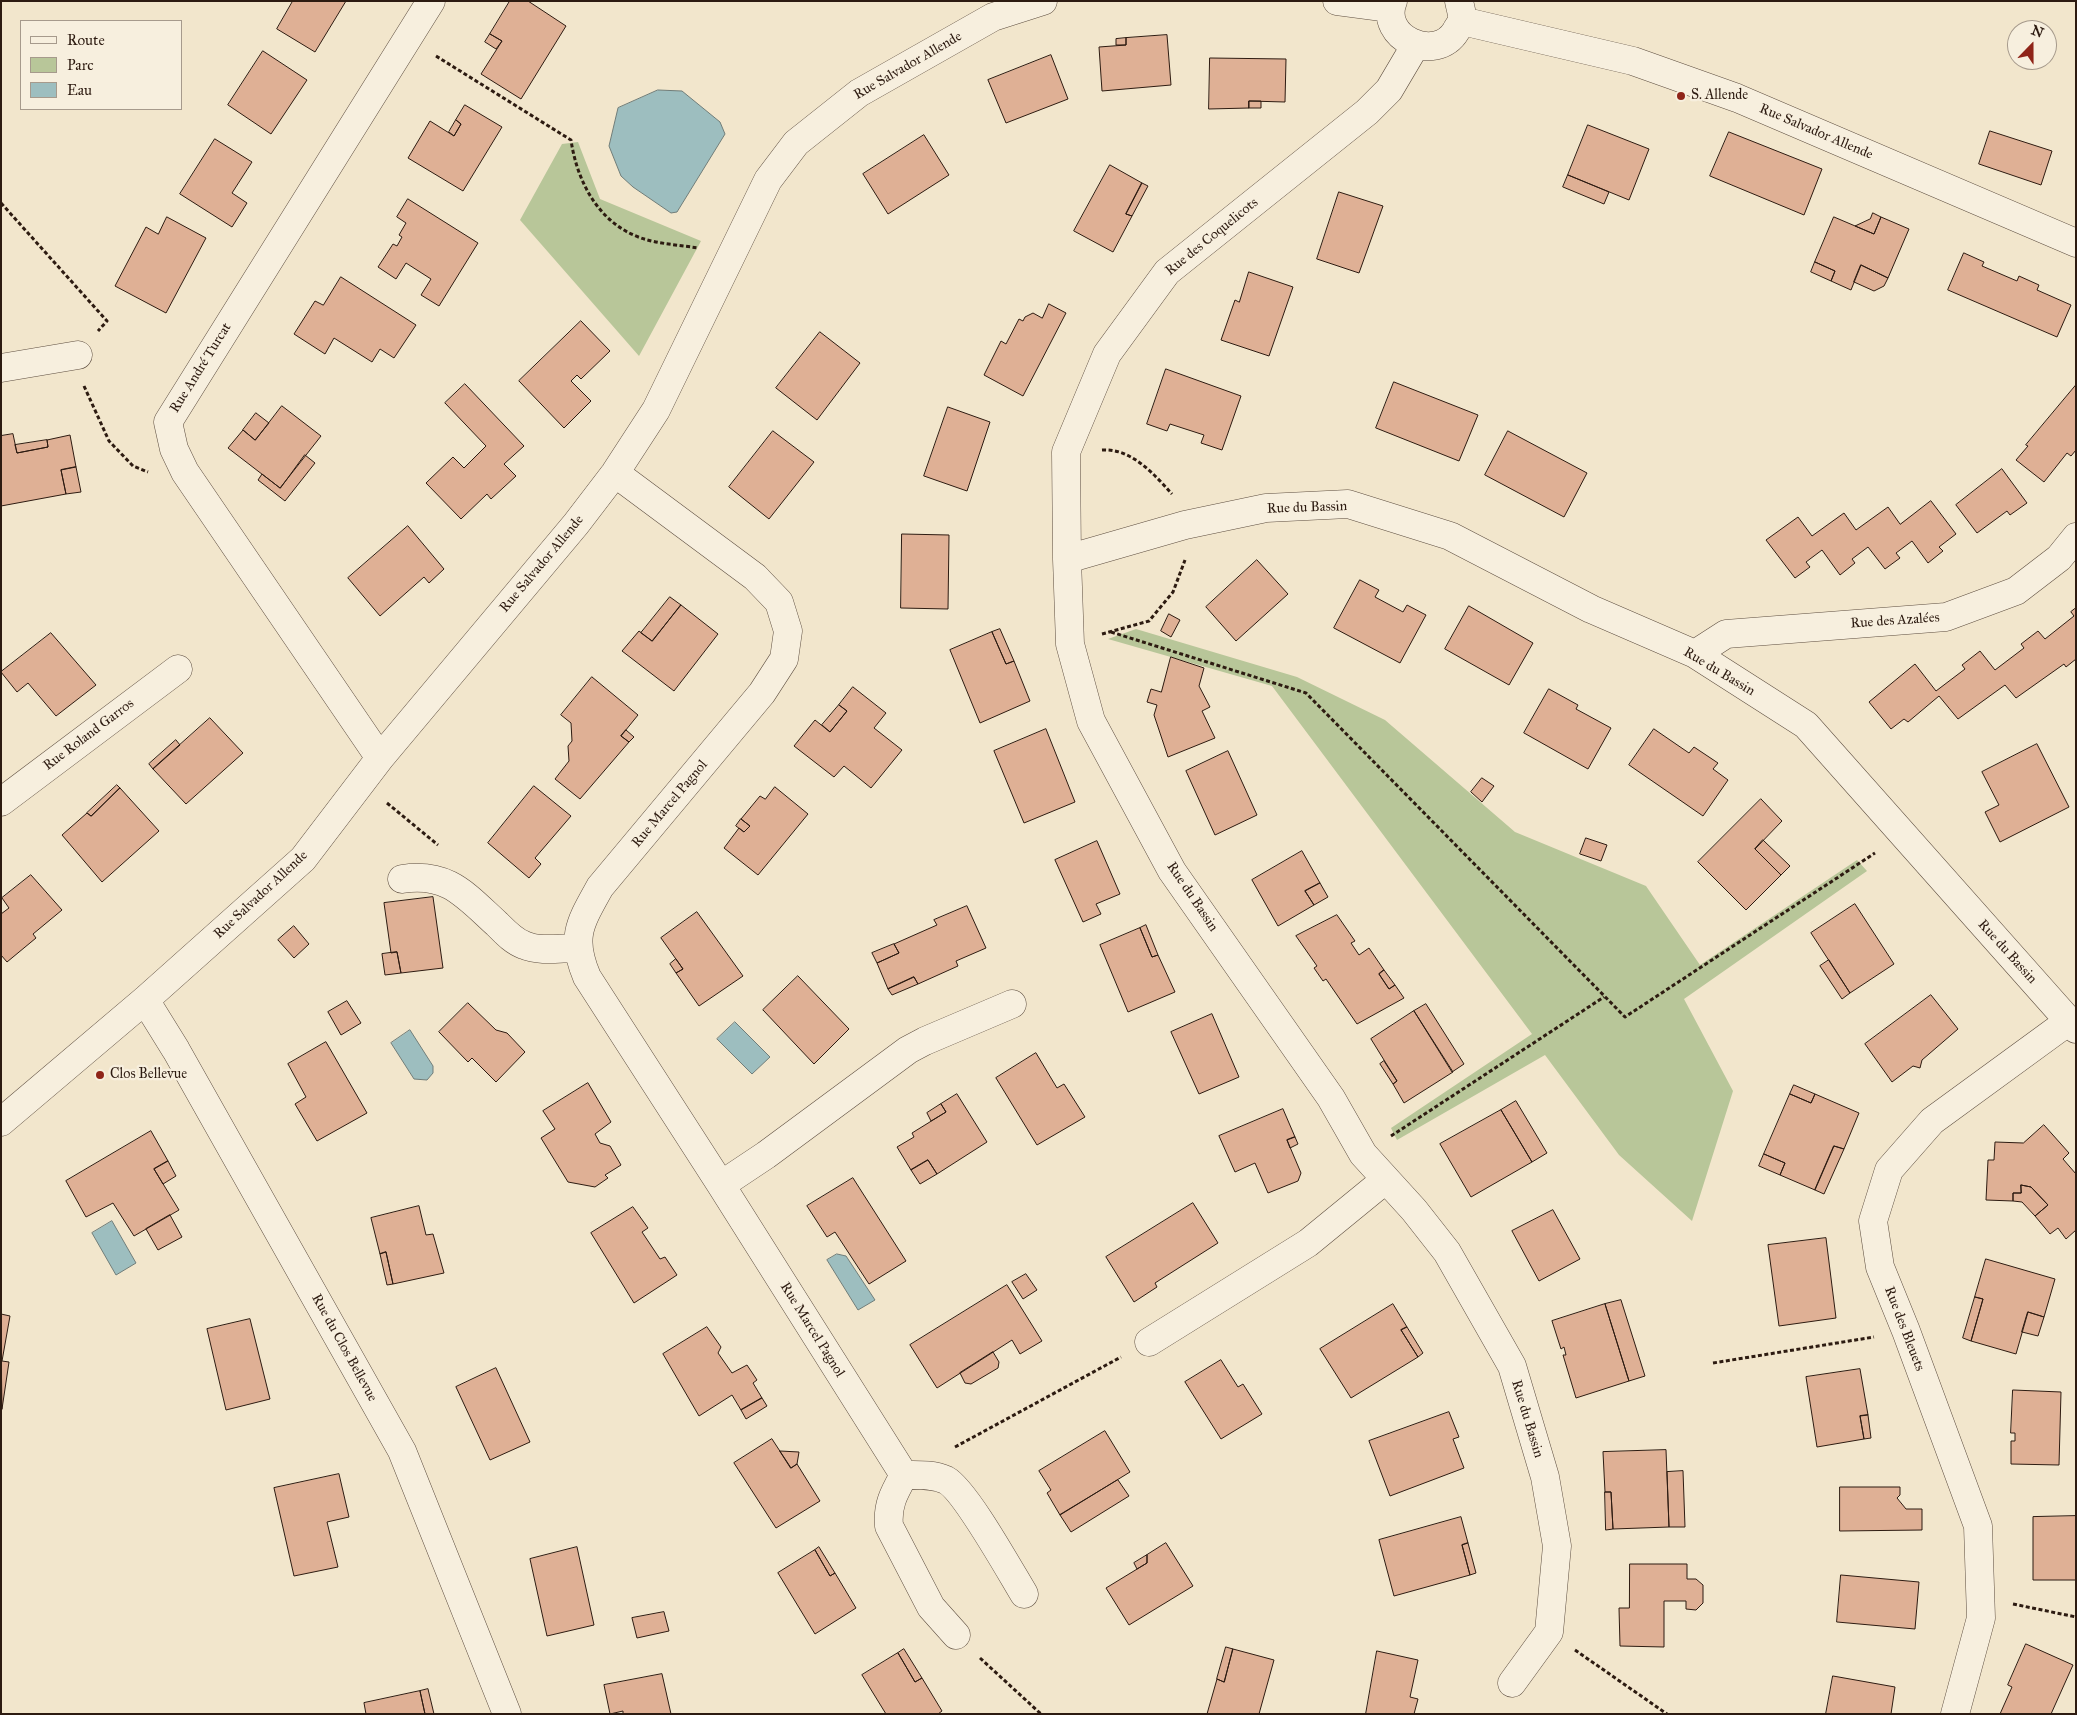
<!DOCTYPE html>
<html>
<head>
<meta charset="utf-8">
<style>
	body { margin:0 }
	#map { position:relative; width:2077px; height:1715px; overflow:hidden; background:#f2e6cc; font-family:"IM FELL Great Primer",serif }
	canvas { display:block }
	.frame { position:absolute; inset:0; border:2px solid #2d1b11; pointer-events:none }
	.legend { position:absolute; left:20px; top:20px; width:162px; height:90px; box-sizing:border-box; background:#f7efde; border:1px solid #a69a8c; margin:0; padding:6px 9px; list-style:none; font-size:15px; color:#2d1b11 }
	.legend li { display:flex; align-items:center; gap:10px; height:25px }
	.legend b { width:25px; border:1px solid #a69a8c }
	.north { position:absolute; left:2007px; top:20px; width:50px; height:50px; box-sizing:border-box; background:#f7efde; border:1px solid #a69a8c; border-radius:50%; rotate:22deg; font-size:14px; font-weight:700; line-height:20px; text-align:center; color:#2d1b11 }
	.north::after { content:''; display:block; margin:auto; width:18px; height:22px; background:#8f2418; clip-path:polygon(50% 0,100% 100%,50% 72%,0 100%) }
</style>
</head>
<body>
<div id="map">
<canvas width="2077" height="1715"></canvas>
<div class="frame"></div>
<ul class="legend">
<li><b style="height:6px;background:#f7efde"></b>Route</li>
<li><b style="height:14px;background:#b8c699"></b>Parc</li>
<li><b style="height:14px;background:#9dbebf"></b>Eau</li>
</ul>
<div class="north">N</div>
</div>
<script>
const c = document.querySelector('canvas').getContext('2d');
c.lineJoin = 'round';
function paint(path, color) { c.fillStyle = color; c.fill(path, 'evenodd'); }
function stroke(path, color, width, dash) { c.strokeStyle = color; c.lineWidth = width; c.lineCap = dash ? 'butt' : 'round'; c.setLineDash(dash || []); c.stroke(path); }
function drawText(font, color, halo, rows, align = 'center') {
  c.font = font + ' "IM FELL Great Primer",serif'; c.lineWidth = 4.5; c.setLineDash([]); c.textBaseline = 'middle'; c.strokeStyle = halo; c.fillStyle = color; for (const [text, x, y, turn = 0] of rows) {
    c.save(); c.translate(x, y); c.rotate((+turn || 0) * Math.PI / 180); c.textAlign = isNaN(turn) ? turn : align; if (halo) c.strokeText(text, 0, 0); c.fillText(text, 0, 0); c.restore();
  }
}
paint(new Path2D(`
	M578 142 600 199 701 241 639 356 520 220 562 144Z
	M1136 629 1297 677 1385 720 1515 832 1646 886 1700 965 1857 860 1867 871 1684 999 1733 1091 1692 1221 1619 1155 1545 1055 1397 1140 1391 1128 1532 1034 1272 686 1108 639Z`), '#b8c699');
const water = new Path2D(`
	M658 90 682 91 720 122 725 134 677 212 671 213 633 187 621 176 609 146 618 108Z
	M735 1022 770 1057 752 1074 717 1039Z
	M410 1030 433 1066V1073L427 1080 414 1079 391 1043Z
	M112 1221 136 1263 116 1275 92 1233Z
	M837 1254 846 1256 875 1300 858 1310 827 1260Z`);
paint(water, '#9dbebf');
stroke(water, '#707d79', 1);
const building = new Path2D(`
	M293 1H346L315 52 277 29Z
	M510 1H528L566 26 521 99 481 74 502 41 490 34Z
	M490 34 502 41 496 49 485 42Z
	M1167 35 1171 85 1102 91 1099 47 1126 45V38Z
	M1126 38V45H1116V39Z
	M263 51 307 80 271 134 228 105Z
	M1051 55 1068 99 1006 123 988 80Z
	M1210 58 1286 59 1285 102 1249 101V108L1209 109Z
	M1249 101H1261V108H1249Z
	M465 105 502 127 463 191 408 158 430 121 454 136 461 124 456 120Z
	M456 120 461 124 454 136 449 132Z
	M1588 125 1649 149 1629 200 1568 175Z
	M1990 131 2052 151 2041 185 1979 164Z
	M1729 132 1822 169 1804 215 1710 176Z
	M924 135 949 175 888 214 863 174Z
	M215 139 252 162 232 193 247 203 232 227 180 194Z
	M1110 165 1142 183 1126 214 1132 216 1113 252 1074 231Z
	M1568 175 1609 192 1604 204 1563 187Z
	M1142 183 1148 186 1132 216 1126 214Z
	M1339 192 1383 206 1359 273 1317 259Z
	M408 199 478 243 439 306 421 295 431 279 406 263 396 279 378 267 393 244 397 246 402 237 399 235 406 223 397 217Z
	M1873 213 1881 217 1874 234 1855 226 1870 219Z
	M167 217 206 238 166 313 115 286 146 227 158 234Z
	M1834 217 1874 234 1881 217 1909 229 1888 278 1861 265 1851 290 1831 281 1835 271 1815 262Z
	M1964 253 1984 262 1982 266 2017 281 2019 276 2039 285 2037 290 2071 305 2057 337 1948 290Z
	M1815 262 1835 271 1831 281 1811 272Z
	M1861 265 1888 278 1884 286 1874 291 1854 282Z
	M1249 272 1293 287 1269 356 1221 340 1235 300 1239 302Z
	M341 277 416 325 394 358 380 349 372 362 334 338 325 354 294 334 315 301 323 305Z
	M1049 304 1066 313 1023 396 984 375 1001 341 1006 344 1019 319 1023 321 1025 317 1033 313 1042 318Z
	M581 321 610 351 581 379 577 375 571 381 591 401 564 428 519 381Z
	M820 332 860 363 817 420 776 388Z
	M1166 369 1241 396 1222 450 1201 443 1204 435 1170 424 1167 431 1147 424Z
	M1394 382 1478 415 1459 461 1376 428Z
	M465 384 524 446 504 464 516 476 491 499 487 494 461 519 426 483 453 457 464 468 486 446 445 403Z
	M2076 385V450L2071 456 2067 453 2044 482 2016 460 2028 446 2026 445Z
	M282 406 321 436 280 488 228 448 243 430 255 440Z
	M948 407 990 422 967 491 924 476Z
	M256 413 269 423 255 440 243 430Z
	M773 431 814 462 769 519 729 487Z
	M1508 431 1587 473 1564 517 1485 475Z
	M13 434 17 453 48 447 47 440 70 435 76 467 61 470 66 494 1 506V436Z
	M47 440 48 447 17 453 15 445Z
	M305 455 315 463 285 501 258 480 262 474 280 488Z
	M76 467 81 492 66 494 61 470Z
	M2002 469 2027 503 2010 515 2007 511 1977 533 1956 505Z
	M1931 501 1956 534 1939 547 1943 551 1928 563 1912 541 1896 553 1900 558 1885 569 1868 547 1852 559 1855 563 1840 575 1822 550 1806 562 1810 567 1795 578 1766 540 1798 517 1812 536 1844 513 1856 530 1888 507 1900 524Z
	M408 526 444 569 429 583 424 577 380 616 348 578Z
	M902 534 949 535 948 609 901 608Z
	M1257 560 1288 594 1236 641 1206 607Z
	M1360 580 1379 590 1375 597 1403 612 1407 605 1426 615 1400 663 1334 628Z
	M670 597 681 605 652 641 641 633Z
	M681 605 718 634 674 691 622 651 639 631 652 641Z
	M1469 606 1533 643 1509 685 1445 649Z
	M2076 608V659L2066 667 2064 664 2016 698 2005 685 1958 719 1939 696 1908 722 1904 719 1891 729 1869 702 1915 664 1936 691 1965 669 1962 665 1980 651 1995 670 2024 648 2021 644 2038 631 2045 639 2074 616 2071 612Z
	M1169 614 1180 620 1171 637 1161 631Z
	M1000 629 1014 661 1006 664 992 632Z
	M992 632 1006 664 1014 661 1030 701 980 723 950 650Z
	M51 633 96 685 56 716 28 683 17 692 1 672Z
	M1171 657 1204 668 1199 686 1210 707 1202 711 1215 738 1168 757 1154 715 1157 705 1147 702 1151 689 1161 692Z
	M592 677 638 715 621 736 629 742 580 799 555 779 569 761 568 746 572 741 571 723 561 715Z
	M853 687 886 713 874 728 902 750 871 788 844 766 834 777 794 746 815 720 830 732 847 711 839 705Z
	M1549 689 1578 705 1576 709 1611 728 1588 769 1524 733Z
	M839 705 847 711 830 732 822 725Z
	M210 718 243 753 186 804 153 769Z
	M1046 729 1075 802 1024 823 994 751Z
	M1654 729 1689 753 1694 747 1718 763 1713 769 1728 780 1703 816 1629 765Z
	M626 730 634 737 629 742 621 736Z
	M176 740 180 745 153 769 149 764Z
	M2037 744 2069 807 2000 842 1985 812 1999 805 1982 772Z
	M1228 751 1257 815 1215 835 1186 771Z
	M1482 778 1494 786 1482 802 1471 792Z
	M117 785 120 788 91 816 87 813Z
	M534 786 571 816 535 858 541 864 529 878 488 843Z
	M775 787 808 814 758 875 724 848 739 828 744 832 750 826 741 819 760 796 765 799Z
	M120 788 159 831 102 882 62 835 87 813 91 816Z
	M1761 799 1782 821 1755 849 1781 875 1746 910 1698 862Z
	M741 819 750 826 744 832 736 826Z
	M1586 838 1607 845 1601 861 1580 854Z
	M1763 840 1790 866 1781 875 1755 849Z
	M1097 841 1120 894 1096 904 1101 914 1083 922 1055 860Z
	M1302 851 1320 883 1305 891 1314 905 1278 926 1252 880Z
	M31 875 62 910 33 934 36 938 7 962 1 955V914L9 908 2 898Z
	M1320 883 1328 897 1314 905 1305 891Z
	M433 897 443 968 401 973 397 952 391 953 384 903Z
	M1855 904 1894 964 1850 993 1811 933Z
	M967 906 986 948 956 961 958 966 918 984 914 977 888 989 877 963 899 953 894 944 937 925 934 920Z
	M697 912 743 976 699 1006 676 973 683 969 661 938Z
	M1337 915 1355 941 1351 943 1359 955 1369 948 1384 970 1379 974 1389 989 1395 985 1404 998 1357 1024 1326 979 1323 981 1314 968 1317 966 1296 936Z
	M1146 925 1158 955 1152 957 1140 928Z
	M294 926 309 944 294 958 278 940Z
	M1140 928 1152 957 1158 955 1175 992 1128 1012 1100 945Z
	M894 944 899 953 877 963 872 953Z
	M397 952 401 973 385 975 382 954Z
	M676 959 683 969 676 973 670 964Z
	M1829 960 1850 993 1842 999 1820 966Z
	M1384 970 1395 985 1389 989 1379 974Z
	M798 976 849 1029 814 1064 763 1010Z
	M914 977 918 984 892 995 888 989Z
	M1931 995 1958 1029 1922 1060 1920 1068 1913 1066 1892 1082 1865 1044Z
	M347 1001 361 1023 341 1035 328 1012Z
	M468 1003 496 1030 507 1033 525 1052 496 1082 472 1058 468 1062 439 1032Z
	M1426 1004 1464 1064 1452 1072 1414 1011Z
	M1414 1011 1453 1072 1404 1103 1393 1084 1397 1081 1371 1039Z
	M1212 1014 1239 1077 1199 1094 1171 1032Z
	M326 1042 367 1113 317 1141 295 1104 306 1097 288 1064Z
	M1036 1053 1057 1088 1064 1084 1085 1117 1037 1145 996 1078Z
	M1384 1061 1397 1081 1393 1084 1380 1064Z
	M588 1083 611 1122 595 1134 600 1143 610 1146 621 1165 605 1175 608 1178 595 1187 568 1182 541 1138 555 1129 543 1111Z
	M1794 1085 1815 1094 1811 1103 1790 1094Z
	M957 1094 987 1142 937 1174 928 1160 911 1170 897 1147 914 1137 912 1133 946 1112 941 1104Z
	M1790 1094 1811 1103 1815 1094 1859 1113 1844 1149 1834 1146 1815 1190 1780 1175 1785 1163 1764 1154Z
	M1516 1101 1547 1153 1532 1162 1501 1110Z
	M941 1104 946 1112 931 1121 927 1113Z
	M1283 1109 1295 1137 1287 1140 1301 1173 1298 1181 1268 1193 1255 1163 1235 1172 1219 1136Z
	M1501 1110 1532 1162 1471 1197 1440 1144Z
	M2044 1125 2069 1153 2063 1159 2076 1174V1230L2066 1239 2058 1228 2050 1234 2035 1216 2048 1205 2031 1187 2021 1185V1193H2013V1201L1986 1200 1988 1160H1994L1995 1142 2023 1143Z
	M151 1131 168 1161 154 1169 179 1210 134 1236 113 1203 86 1217 66 1181Z
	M1295 1137 1298 1144 1290 1148 1287 1140Z
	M1834 1146 1844 1149 1824 1194 1815 1190Z
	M1764 1154 1785 1163 1780 1175 1759 1166Z
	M928 1160 937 1174 920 1184 911 1170Z
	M168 1161 176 1176 163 1184 154 1169Z
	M853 1178 906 1261 869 1284 835 1232 827 1237 807 1206Z
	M2021 1185 2031 1187 2048 1205 2035 1216 2022 1202 2013 1201V1193H2021Z
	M1193 1203 1218 1243 1155 1283 1157 1287 1134 1302 1106 1257Z
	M419 1206 426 1235 433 1234 444 1273 393 1284 386 1252 380 1254 371 1218Z
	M633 1207 648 1228 642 1232 660 1259 665 1257 677 1275 634 1303 591 1233Z
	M1553 1210 1580 1259 1539 1281 1512 1231Z
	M170 1215 182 1237 158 1250 146 1229Z
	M1826 1238 1836 1318 1779 1326 1768 1245Z
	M386 1252 393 1284 387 1285 380 1254Z
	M1986 1259 2055 1279 2044 1317 2028 1312 2016 1354 1971 1341 1983 1299 1975 1297Z
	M1026 1274 1037 1290 1023 1299 1012 1282Z
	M1007 1285 1042 1341 1020 1354 1012 1340 937 1388 910 1345Z
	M1975 1297 1983 1299 1971 1341 1963 1338Z
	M1621 1300 1645 1376 1629 1381 1605 1304Z
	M1393 1304 1407 1327 1401 1330 1418 1357 1351 1398 1320 1349Z
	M1605 1304 1629 1381 1576 1398 1563 1355H1566L1564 1347 1561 1349 1552 1321Z
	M2028 1312 2044 1317 2038 1336 2022 1332Z
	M1 1314 10 1316 2 1361 9 1362 2 1409Z
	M250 1319 270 1399 226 1410 207 1329Z
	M707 1327 721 1347 718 1353 732 1373 747 1365 757 1380 753 1383 762 1398 741 1410 732 1395 699 1416 663 1354Z
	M1407 1327 1423 1353 1418 1357 1401 1330Z
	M993 1352 999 1362 998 1368 971 1384 965 1383 960 1373Z
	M1221 1360 1238 1387 1243 1384 1262 1414 1221 1439 1185 1382Z
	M496 1368 530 1442 490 1460 456 1387Z
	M1860 1369 1868 1415 1860 1416 1864 1439 1817 1447 1806 1377Z
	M2013 1390 2061 1392 2059 1465 2011 1464V1441H2015V1433H2011Z
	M762 1398 767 1406 746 1419 741 1410Z
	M1449 1412 1459 1437 1453 1439 1464 1468 1390 1496 1369 1441Z
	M1868 1415 1871 1438 1864 1439 1860 1416Z
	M1105 1431 1130 1472 1060 1515 1047 1493 1051 1490 1039 1471Z
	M772 1439 791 1468 797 1464 820 1501 776 1528 734 1463Z
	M1666 1450 1669 1527 1613 1529 1611 1492H1605L1603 1452Z
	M780 1451 799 1452 797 1464 791 1468Z
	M1683 1471 1685 1527H1669L1667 1472Z
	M339 1474 349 1517 327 1522 338 1567 294 1576 274 1488Z
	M1118 1480 1129 1496 1071 1532 1060 1515Z
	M1840 1487H1900V1495L1897 1498 1906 1509H1922V1530L1840 1531Z
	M1605 1492H1611L1613 1529 1606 1530Z
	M2076 1516V1580H2033V1517Z
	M1461 1517 1468 1543 1462 1545 1470 1575 1394 1596 1379 1540Z
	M1166 1543 1193 1586 1129 1625 1106 1588 1147 1563V1555Z
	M1468 1543 1476 1573 1470 1575 1462 1545Z
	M577 1547 594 1625 547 1636 530 1559Z
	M819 1547 835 1573 830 1576 815 1550Z
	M815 1550 830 1576 835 1573 856 1608 815 1634 778 1573Z
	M1147 1555V1563L1137 1569 1134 1563Z
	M1630 1564H1687V1579H1696L1703 1585V1603L1696 1610 1686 1609V1601H1664V1647L1620 1646 1619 1608H1629Z
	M1841 1575 1919 1582 1915 1629 1837 1622Z
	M664 1612 669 1631 637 1638 632 1618Z
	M2026 1644 2073 1665 2051 1714H2000L2012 1687 2008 1685Z
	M1226 1647 1233 1649 1224 1682 1217 1679Z
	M904 1649 922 1678 915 1682 898 1653Z
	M1233 1649 1274 1660 1259 1714H1207L1217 1679 1224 1682Z
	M1377 1651 1418 1660 1410 1697 1418 1699 1414 1714H1366Z
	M898 1653 915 1682 922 1678 942 1711 938 1714H886L862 1675Z
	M662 1674 671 1714H623V1711L610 1714 604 1685Z
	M1833 1676 1895 1687 1891 1714H1826Z
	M428 1689 434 1714H425L420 1691Z
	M420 1691 425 1714H366L364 1703Z`);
paint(building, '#dfb095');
stroke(building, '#2d1b11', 1);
const minor = new Path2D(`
	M1337 1 1390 8
	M1393 1C1378 38 1436 64 1456 31 1457 28 1461 24 1462 21 1463 15 1460 7 1459 1
	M1462 21 1633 61 1737 98 2076 243
	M1 368 78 355
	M615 473 755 577 779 602 788 631 784 659 762 693 600 887C580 923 570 937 587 977L721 1185 904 1475C894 1493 887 1505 889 1526L931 1607 956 1635
	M1067 559 1066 452 1107 354 1167 272 1367 112 1389 90 1415 46
	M1695 654 1726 634 1946 617 2016 591 2059 558 2076 537
	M380 758 185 472 174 449 168 422 431 1
	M1 802 178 669
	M402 879C448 872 465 895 497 924 505 932 513 941 524 945 540 952 560 948 577 948
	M145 1000 176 1050 402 1451 507 1714
	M1 1122 145 1000 303 859 380 758 576 524 615 473 656 410 768 180 796 143 859 93 993 17 1043 1
	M721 1185 766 1155 908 1050 925 1041 1012 1004
	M1149 1342 1308 1243 1385 1180
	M904 1475C918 1475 933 1474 946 1480 965 1490 1010 1571 1024 1594
	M1512 1683 1549 1632 1557 1546 1545 1477 1512 1366 1447 1252 1414 1210 1363 1154 1331 1098 1172 871 1091 721 1070 644 1067 559 1185 525 1266 508 1348 504 1450 536 1591 609 1695 654 1806 725 2076 1029
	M1955 1714 1981 1618 1978 1526 1906 1331 1880 1267 1873 1221 1889 1170 1932 1121 2069 1021`);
stroke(minor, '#5e4e40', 29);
stroke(new Path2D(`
	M436 56 571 140C577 181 598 223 641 238 658 244 680 245 698 248
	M1 203 107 321 98 331
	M84 386 109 441 133 466 148 472
	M1102 450C1131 448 1154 474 1172 494
	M1111 632 1306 693 1625 1017 1875 853
	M1102 634 1149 621 1173 592 1185 560
	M387 803 438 845
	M1391 1136 1604 997
	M1713 1363 1874 1337
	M955 1447 1121 1357
	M2013 1604 2076 1617
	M1575 1650 1667 1714
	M980 1658 1041 1714`), '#2d1b11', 3, [4, 2.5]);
stroke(minor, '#f7efde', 28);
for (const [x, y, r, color] of [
	[1681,96,5,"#8f2418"],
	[100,1075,5,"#8f2418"]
]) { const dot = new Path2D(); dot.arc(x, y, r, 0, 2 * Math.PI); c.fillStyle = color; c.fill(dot); stroke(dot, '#f7efde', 2); }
drawText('14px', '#2d1b11', '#f7efde', [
	["Rue Salvador Allende",908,66,-30],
	["Rue Salvador Allende",1816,132,23],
	["Rue des Coquelicots",1212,237,-39],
	["Rue André Turcat",201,368,-58],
	["Rue du Bassin",1307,508,-2],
	["Rue Salvador Allende",542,564,-50],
	["Rue des Azalées",1895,621,-4],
	["Rue du Bassin",1719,672,31],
	["Rue Roland Garros",89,735,-37],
	["Rue Marcel Pagnol",670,804,-50],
	["Rue Salvador Allende",261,895,-43],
	["Rue du Bassin",1192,897,56],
	["Rue du Bassin",2007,952,48],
	["Rue des Bleuets",1904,1329,69],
	["Rue Marcel Pagnol",812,1330,58],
	["Rue du Clos Bellevue",344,1348,61],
	["Rue du Bassin",1527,1419,73]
]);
drawText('14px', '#2d1b11', '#f7efde', [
	["S. Allende",1691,96],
	["Clos Bellevue",110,1075]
], 'left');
</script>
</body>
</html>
